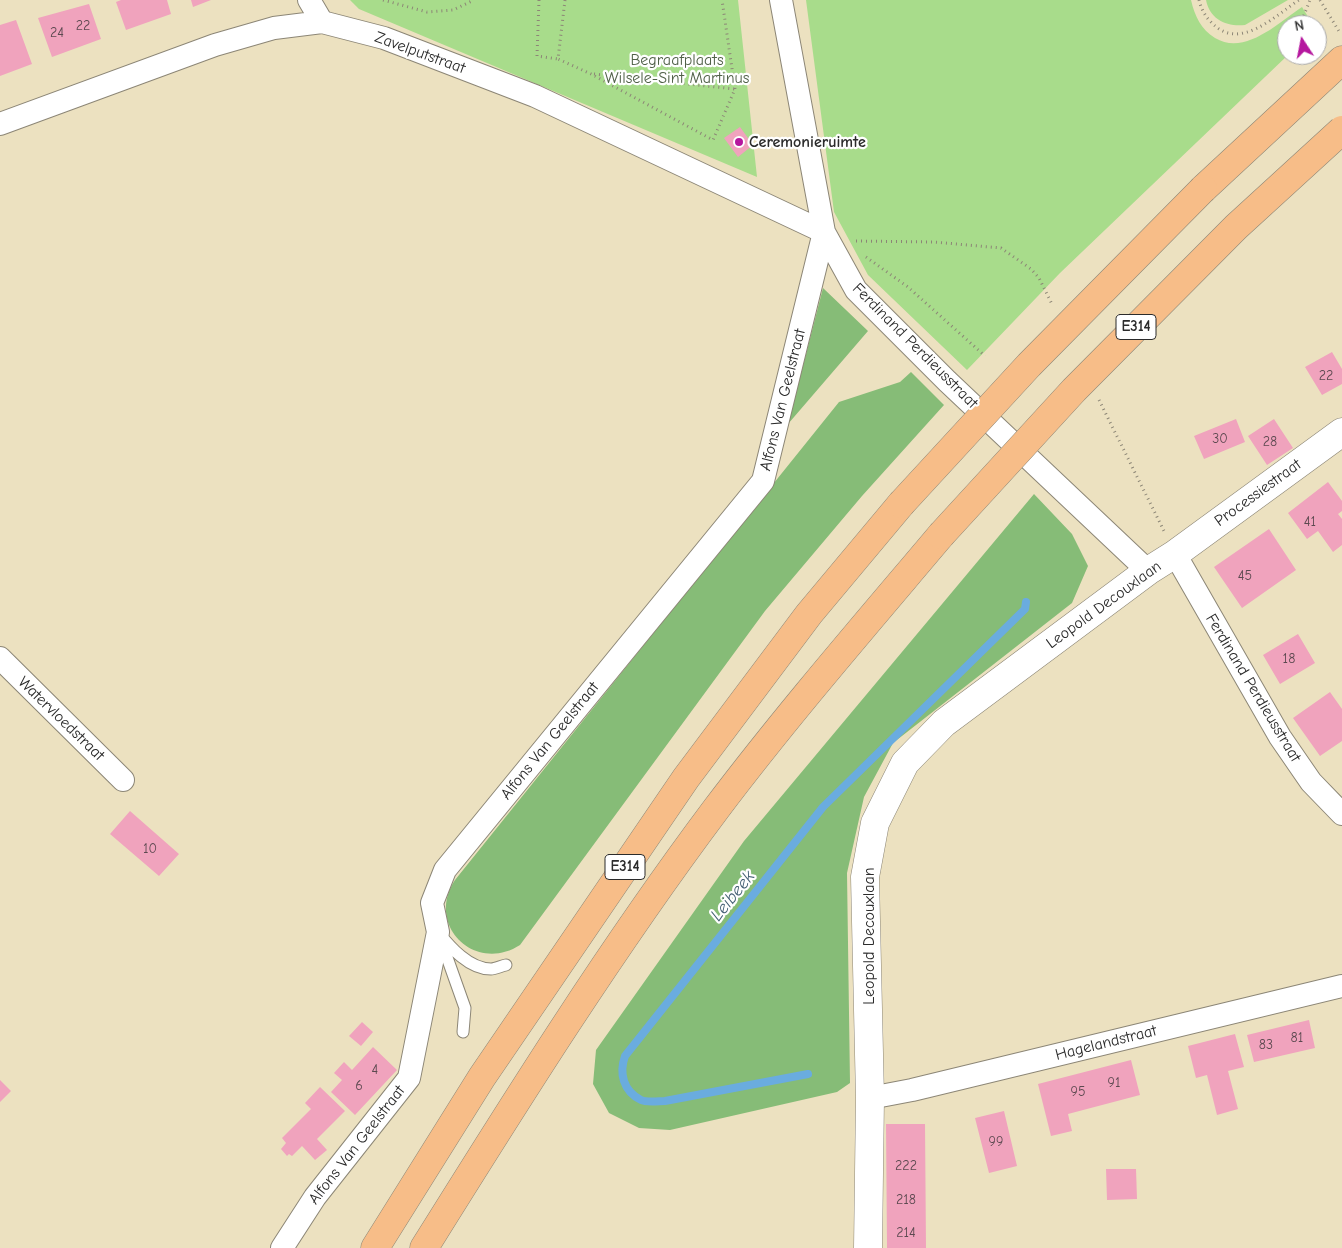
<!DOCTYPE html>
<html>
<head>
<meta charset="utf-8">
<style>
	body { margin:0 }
	#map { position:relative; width:1342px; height:1248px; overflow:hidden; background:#ece1c0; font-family:"Comic Neue",sans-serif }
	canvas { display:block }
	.north { position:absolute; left:1277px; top:15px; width:50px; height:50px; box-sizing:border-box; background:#fff; border:1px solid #aaa; border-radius:50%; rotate:349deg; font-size:14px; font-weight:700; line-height:20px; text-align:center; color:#2b2b2b }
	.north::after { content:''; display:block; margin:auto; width:18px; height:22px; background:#b5179e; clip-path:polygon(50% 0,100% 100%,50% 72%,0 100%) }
</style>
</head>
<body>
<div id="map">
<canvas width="1342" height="1248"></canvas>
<div class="north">N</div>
</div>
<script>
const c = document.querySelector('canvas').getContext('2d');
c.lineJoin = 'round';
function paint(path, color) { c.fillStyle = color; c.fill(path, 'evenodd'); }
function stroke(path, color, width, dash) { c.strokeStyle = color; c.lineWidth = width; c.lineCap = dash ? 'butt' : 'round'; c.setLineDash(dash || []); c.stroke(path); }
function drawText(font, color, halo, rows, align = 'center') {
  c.font = font + ' "Comic Neue",sans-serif'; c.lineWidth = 4.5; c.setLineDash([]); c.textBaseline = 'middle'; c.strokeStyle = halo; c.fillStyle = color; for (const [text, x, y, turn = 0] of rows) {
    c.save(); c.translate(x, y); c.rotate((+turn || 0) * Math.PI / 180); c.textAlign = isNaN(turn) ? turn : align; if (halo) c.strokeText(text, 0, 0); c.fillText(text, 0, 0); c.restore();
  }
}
paint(new Path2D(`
	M350 0H738L757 177 359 9Z
	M806 0H1191C1195 17 1201 29 1215 38 1245 56 1278 23 1302 7L1313 25H1287L1288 55 1060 273 967 370 868 275 834 212Z
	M1206 0H1288L1245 25C1227 27 1210 20 1206 0Z`), '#a8dc8b');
paint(new Path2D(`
	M823 288 868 331 788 424Z
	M911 372 944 405 862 496 765 611 520 945C475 974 425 925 455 880L839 402 900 382Z
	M1034 494 1072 534 1088 566 1072 603 893 743 864 797 847 873 850 1083 837 1092 670 1130 639 1128 609 1113 593 1084 596 1050 744 841Z`), '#86bc77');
stroke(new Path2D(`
	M808 1074 665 1101C659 1101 647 1103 641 1100 623 1091 619 1073 625 1056L823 807 1025 609 1026 602`), '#6aacdf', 8);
paint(new Path2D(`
	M121 0H167L171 14 126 30 116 2Z
	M191 0H211L193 7Z
	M89 4 101 39 52 57 38 18Z
	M16 20 32 64 0 76V25Z
	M740 127 753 145 738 157 724 138Z
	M1332 352 1342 369V384L1322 395 1305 367Z
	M1236 419 1245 442 1204 459 1194 436Z
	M1274 419 1293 448 1267 465 1248 436Z
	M1328 482 1342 501V511L1338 514 1342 519V545L1333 552 1318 531 1307 539 1288 513Z
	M1269 529 1296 570 1242 608 1214 567Z
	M1298 634 1315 663 1280 684 1263 655Z
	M1330 692 1342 709V741L1320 756 1293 718Z
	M130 811 179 854 159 876 110 834Z
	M1309 1020 1315 1048 1254 1062 1247 1035Z
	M362 1022 373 1032 361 1046 349 1036Z
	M1235 1034 1244 1067 1228 1071 1238 1109 1217 1115 1207 1075 1196 1078 1188 1046Z
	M373 1047 397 1070 355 1115 331 1092 342 1080 334 1073 344 1062 352 1070Z
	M1131 1060 1140 1095 1068 1114 1072 1131 1051 1136 1038 1084Z
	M0 1080 11 1091 0 1102Z
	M320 1087 345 1111 317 1139 327 1150 315 1160 302 1146 292 1156 289 1154 287 1156 281 1149 286 1143 282 1138 311 1109 305 1103Z
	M1004 1111 1017 1166 989 1173 975 1118Z
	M886 1124H925L926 1248H887Z
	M1106 1169H1136L1137 1199 1107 1200Z`), '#f0a3bd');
const service = new Path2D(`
	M463 1032 465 1008 438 932C450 947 469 969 491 969 495 969 501 966 506 965`);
const minor = new Path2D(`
	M309 0 322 22
	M781 0 824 232 856 290 947 381 1148 571
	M0 124 215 45 274 28 322 22 384 38 535 96 824 232
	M1175 554 1280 737 1311 782 1342 814
	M0 658 123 780
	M870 1098 912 1090 1342 986
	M282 1248 315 1197 409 1078 438 932 432 903 445 870 763 481 824 232`);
const tertiary = new Path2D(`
	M868 1248 870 1098 865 877 875 823 905 763 944 723 1148 571 1175 554 1342 432`);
const motorway = new Path2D(`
	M1203 189 1342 60
	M375 1248 482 1077 686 778 809 614 901 504
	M424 1248C517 1099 611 949 716 809 787 715 865 625 941 535`);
stroke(service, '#8c8676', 13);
stroke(minor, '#8c8676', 24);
stroke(tertiary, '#8c8676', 29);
stroke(motorway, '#8c8676', 29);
stroke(new Path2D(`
	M383 0 427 12 453 10 474 0
	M539 0 537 56 558 59
	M565 0 558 59 591 74 713 140 735 89 722 0
	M1199 0C1201 9 1206 18 1213 24 1240 51 1275 16 1299 0
	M1320 0 1340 33
	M1300 25 1310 0
	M594 74 735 89
	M856 241 934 242 1001 248 1031 269 1039 278 1052 304
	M866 257 908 287 985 356
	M1099 400 1164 531`), '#8c8676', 3, [1, 4]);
stroke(service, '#fff', 11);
stroke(minor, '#fff', 22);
stroke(tertiary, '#fff', 28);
stroke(motorway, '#f7bd88', 28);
const motorwayBridge = new Path2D(`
	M901 504 1029 365 1203 189
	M941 535 1074 390 1236 227 1342 130`);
stroke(motorwayBridge, '#8c8676', 29, []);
stroke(motorwayBridge, '#f7bd88', 28);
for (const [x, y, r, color] of [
	[739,142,5,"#b5179e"]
]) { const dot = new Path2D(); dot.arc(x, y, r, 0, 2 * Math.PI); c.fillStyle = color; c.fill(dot); stroke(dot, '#fff', 2); }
drawText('14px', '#5c4950', null, [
	["22",83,26],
	["24",57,33],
	["22",1326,376],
	["30",1220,439],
	["28",1270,442],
	["41",1310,522],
	["45",1245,576],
	["18",1289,659],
	["10",150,849],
	["81",1297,1038],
	["83",1266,1045],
	["4",375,1070],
	["91",1114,1083],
	["6",359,1086],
	["95",1078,1092],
	["99",996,1142],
	["222",906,1166],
	["218",906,1200],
	["214",906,1233]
]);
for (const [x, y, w] of [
	[1136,327,40],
	[625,867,40]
]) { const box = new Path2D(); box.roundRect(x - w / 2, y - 12.5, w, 25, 4); c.fillStyle = '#fff'; c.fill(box); stroke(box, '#2b2b2b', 1); }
drawText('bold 15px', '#2b2b2b', null, [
	["E314",1136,327],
	["E314",625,867]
]);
drawText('16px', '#2b2b2b', '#fff', [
	["Zavelputstraat",420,53,20],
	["Ferdinand Perdieusstraat",915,346,45],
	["Alfons Van Geelstraat",783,400,-76],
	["Processiestraat",1258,493,-36],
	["Leopold Decouxlaan",1104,605,-36],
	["Ferdinand Perdieusstraat",1253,688,59],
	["Watervloedstraat",61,719,44],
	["Alfons Van Geelstraat",550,741,-51],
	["Leopold Decouxlaan",869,936,-90],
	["Hagelandstraat",1106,1043,-14],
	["Alfons Van Geelstraat",357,1145,-52]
]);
drawText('16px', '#506048', '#fff', [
	["Begraafplaats",677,60],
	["Wilsele-Sint Martinus",677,78]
]);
drawText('bold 16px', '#2b2b2b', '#fff', [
	["Ceremonieruimte",749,142]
], 'left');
drawText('italic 18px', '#445f73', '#fff', [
	["Leibeek",733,896,-51]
]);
</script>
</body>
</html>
